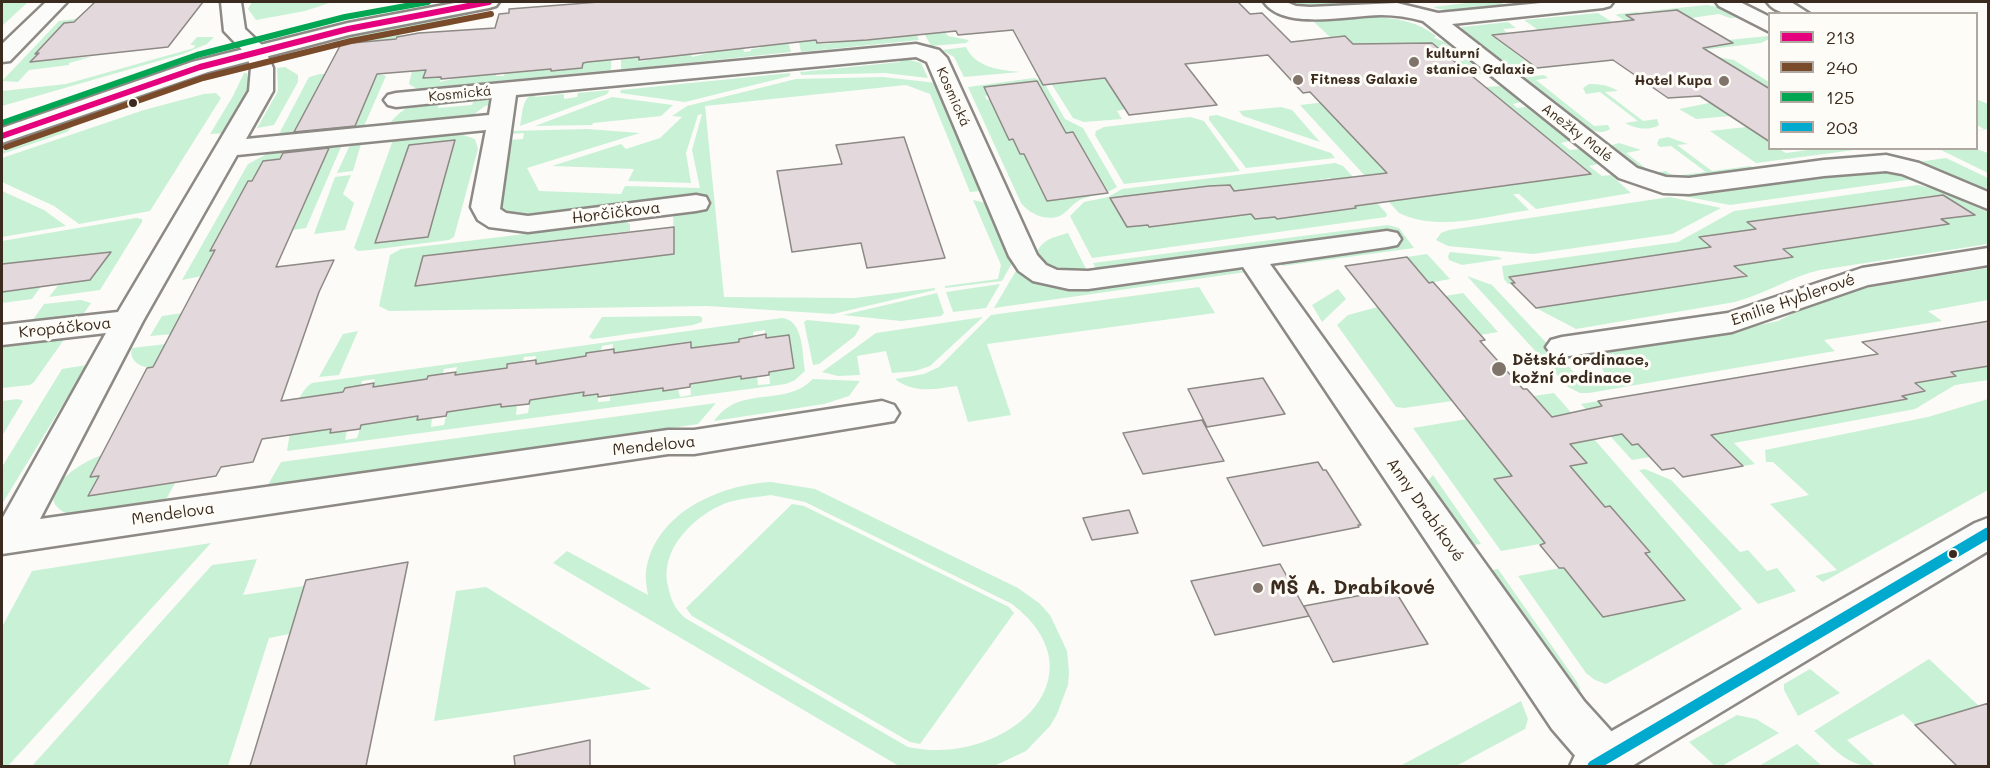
<!DOCTYPE html>
<html>
<head>
<meta charset="utf-8">
<style>
	body { margin:0 }
	#map { position:relative; width:1990px; height:768px; overflow:hidden; background:#fcfbf8; font-family:Mali,sans-serif }
	canvas { display:block }
	.frame { position:absolute; inset:0; border:3px solid #3b2a1e; pointer-events:none }
	.legend { position:absolute; left:1768px; top:12px; width:210px; height:138px; box-sizing:border-box; background:#fdfcf7; border:2px solid #afa8a0; margin:0; padding:8px 10px; list-style:none; font-size:18px; color:#3b2a1e }
	.legend li { display:flex; align-items:center; gap:12px; height:30px }
	.legend b { width:30px; border:2px solid #afa8a0 }
</style>
</head>
<body>
<div id="map">
<canvas width="1990" height="768"></canvas>
<div class="frame"></div>
<ul class="legend">
<li><b style="height:8px;background:#e5007d"></b>213</li>
<li><b style="height:8px;background:#7a4b2a"></b>240</li>
<li><b style="height:8px;background:#00a651"></b>125</li>
<li><b style="height:8px;background:#00a9ce"></b>203</li>
</ul>
</div>
<script>
const c = document.querySelector('canvas').getContext('2d');
c.lineJoin = 'round';
function paint(path, color) { c.fillStyle = color; c.fill(path, 'evenodd'); }
function stroke(path, color, width, dash) { c.strokeStyle = color; c.lineWidth = width; c.lineCap = dash ? 'butt' : 'round'; c.setLineDash(dash || []); c.stroke(path); }
function drawText(font, color, halo, rows, align = 'center') {
  c.font = font + ' Mali,sans-serif'; c.lineWidth = 6; c.setLineDash([]); c.textBaseline = 'middle'; c.strokeStyle = halo; c.fillStyle = color; for (const [text, x, y, turn = 0] of rows) {
    c.save(); c.translate(x, y); c.rotate((+turn || 0) * Math.PI / 180); c.textAlign = isNaN(turn) ? turn : align; if (halo) c.strokeText(text, 0, 0); c.fillText(text, 0, 0); c.restore();
  }
}
paint(new Path2D(`
	M2 2H28L2 26Z
	M252 2H332L305 11 256 20 248 9Z
	M449 2H465L372 19 296 38V34L366 17Z
	M1290 2H1366L1368 4 1303 9 1295 6Z
	M1475 2H1499L1505 5C1492 11 1446 13 1433 7Z
	M1707 5 1717 7 1736 18H1730L1719 14 1691 18 1677 10 1639 12 1640 14 1626 16 1679 49 1719 46 1718 44 1732 43 1728 40 1769 36V39L1761 43 1676 53 1616 15 1618 14Z
	M462 12 470 15V19L449 26 403 31 394 43 374 41 341 44 339 47 333 43 337 37Z
	M1598 13 1639 39 1538 30 1524 20Z
	M106 15 48 40 36 53H40L32 61 91 57 69 63V65L29 70 18 82 2 81 59 21Z
	M1374 15 1375 17C1398 18 1418 22 1436 36L1434 38 1445 42 1479 70 1481 74 1438 79 1432 43 1353 44 1331 38 1314 22 1317 18Z
	M1508 22 1516 28 1503 29 1508 34 1493 36 1536 69 1510 72 1460 32 1462 27Z
	M784 26 791 52 621 70V59L639 57V62L657 58V56L691 52 692 57 709 53V50L743 47 744 52 751 51V49L760 48V46Z
	M942 28 948 36 969 40 966 43 931 46 924 33Z
	M915 31 919 40 801 52 799 42 816 40 817 44H825Z
	M197 37H214L207 44 183 54 2 106V91L66 84 194 48 195 45H190Z
	M612 42 611 70 417 89 409 84 412 71 426 70 423 78 441 77 440 82 460 77 461 75 497 71 496 76H504L505 73 552 66 551 71 560 70V68L588 62 590 44Z
	M966 47C976 68 1000 70 1020 72L964 77 954 57 942 50Z
	M1713 56 1734 60 1769 82V89L1721 59 1700 61 1641 79 1647 84H1643L1634 77 1630 70Z
	M899 57 921 63 928 78 885 73 801 75 800 72 900 62Z
	M285 67 298 75V82L274 125 257 128 278 91 277 68Z
	M1058 72 1080 75 1084 81 1095 79 1101 73 1125 109 1117 111 1122 119 1084 122 1073 118 1049 80 1035 75Z
	M244 73H247L251 93 227 133 210 134 233 96Z
	M375 73 386 76 364 126 286 135 279 134 309 77 320 74ZM377 75 354 127 309 132 323 93 314 94 316 89 333 88 357 76Z
	M790 73V76L685 102 620 93 621 90Z
	M1544 75 1548 78 1536 80 1594 126 1608 125 1610 129C1590 145 1535 91 1518 78Z
	M883 77 937 83 981 191 970 192 930 94 906 85 705 106 724 297 854 298 935 288V290L833 314 707 306 389 311 379 306 390 255 401 249 608 224 613 219 625 221 630 224V231L423 256 416 286 674 254 673 212 531 216C518 216 506 217 499 204L509 140 523 139 524 133 510 134 511 131 587 129 640 133 527 168 539 191 621 194 625 186 700 188 692 150 702 114 698 115 686 153 691 183 628 181 634 169 552 166 621 144 626 149 660 138 682 117 672 116 687 106 796 79Z
	M1034 78 1043 81 1065 119 1083 128 1117 187C1106 195 1094 194 1082 199 1074 202 1070 209 1063 214 1050 223 1030 215 1021 203L968 87ZM1037 81 1066 133 1047 200 1016 139H1009L990 99 987 100 985 96 988 95 984 87Z
	M1589 84C1599 84 1609 85 1618 91L1605 92 1643 121 1657 119 1659 125C1649 131 1635 129 1625 123L1638 121 1600 92 1586 94 1583 88Z
	M1500 86 1521 102 1513 104 1517 108 1526 107 1570 141 1561 143 1570 150 1580 149 1598 164 1589 166 1602 176 1611 175 1631 193 1536 209 1519 194H1513L1529 210C1487 216 1438 232 1399 213L1300 105 1327 102 1418 197 1591 174 1486 87Z
	M609 90 608 93 605 95 520 126C523 113 521 97 536 93L535 97 564 94V99L577 97 578 93Z
	M216 93 221 98 150 211 79 224 54 206 2 182V158L144 110 204 94Z
	M476 96H484L494 101 495 105 485 106 473 115 389 124C406 104 414 104 440 101L438 108 472 105Z
	M612 97 673 105 661 116 593 123 592 125 535 126Z
	M1976 99 1988 104V129L1977 131 1984 129 1977 125Z
	M1724 100 1722 110 1730 116 1696 119 1679 109Z
	M1281 107 1292 110 1320 142 1243 116 1239 111Z
	M1217 115 1331 153 1335 158 1246 168 1209 120V116Z
	M1190 117 1204 121 1240 171 1124 184 1095 135 1096 131 1104 127Z
	M74 125 67 132 2 154V149Z
	M1746 127 1769 142 1770 148 1779 149 1786 153 1822 148 1862 149 1756 163 1710 131Z
	M460 134 475 139 478 149 454 237 449 240 370 250 358 251 354 248 393 140ZM454 140 428 237 376 243 409 145Z
	M1668 137 1688 144 1677 145 1712 171 1750 166 1757 170 1681 180 1642 173 1610 149 1609 146 1619 143 1638 149 1641 150 1626 153 1652 173 1666 171 1673 176 1706 172 1671 146 1660 147 1657 144 1659 139Z
	M354 144H361L353 171 337 173 349 147Z
	M341 147 306 228 293 230 326 154 263 161 252 181H248L211 250H215L202 276 182 280 248 164 267 154Z
	M1939 149H1976L1988 153V173Z
	M1946 158 1988 178V187L1978 190 1918 162Z
	M1335 163 1343 166 1387 214 1386 217 1092 258 1070 216 1084 202 1108 197 1122 189ZM1330 178 1356 208 1337 211 1334 209 1255 219 1249 211 1210 219 1208 217 1149 227 1148 225 1127 227 1112 201 1190 190 1189 188 1208 186 1210 188 1230 185 1235 193 1255 190 1254 188 1273 186 1275 188Z
	M1867 172 1891 174 1914 179 1730 205 1667 193 1806 177 1812 180Z
	M351 175 343 194 354 203 345 230 314 234 335 177Z
	M1918 185 1935 189 1988 212V244L1820 270C1790 277 1765 294 1735 302L1576 329 1536 308 1746 276 1734 266 1792 257 1783 249 1948 224 1908 199 1748 222 1756 229 1700 237 1711 247 1508 284 1504 279 1502 266 1678 242 1734 211ZM1943 195 1975 214 1953 218 1921 197Z
	M2 191 44 210 66 226 2 237Z
	M1670 197 1721 208 1672 234 1533 254 1448 246 1436 240 1441 233 1449 230Z
	M973 200 986 203 1012 263 1002 281 945 288V286L998 279 1001 265Z
	M136 218 142 219V222L100 290 49 297 59 284 91 280 110 252 62 257 32 299 2 303V292L39 287 60 258 2 264V241Z
	M1388 225 1399 228 1414 248 1282 266 1283 262 1288 260 1098 272 1093 263Z
	M1068 233 1088 273C1067 275 1052 271 1037 256 1038 240 1055 237 1068 233Z
	M1450 252 1499 257 1502 259 1462 265 1449 260 1448 256Z
	M1427 254 1450 279 1429 283 1407 257Z
	M1231 268 1246 272 994 308 1017 269 1033 281 1072 289Z
	M1988 268V300L1928 311 1942 321 1824 340 1835 351 1589 393H1580L1568 387 1467 276 1492 285 1585 384 1610 381C1596 361 1596 356 1620 349L1747 328 1778 321 1825 297 1853 290Z
	M1000 284 986 308 953 312 946 292Z
	M1199 287 1215 313 987 344 1011 415 968 422 957 386C935 389 914 394 895 379L924 374 939 367 991 315Z
	M1338 289 1346 299 1322 322 1312 305Z
	M937 293 944 313 941 316 901 321 843 315Z
	M1463 293 1498 332 1480 335 1445 296Z
	M81 300 91 303 82 316 30 324 44 304Z
	M1378 307 1452 401 1404 408 1396 407 1337 325 1348 315Z
	M183 313 174 334 150 336 162 316Z
	M698 316 702 317V322L693 325 593 339 589 337 602 317Z
	M983 317 930 366 915 371 892 373 886 351 857 356 860 375 838 376 822 372 876 333Z
	M782 318C804 320 802 354 805 371L795 380 786 384 287 451C291 430 293 395 312 383ZM765 330V338L789 335 794 368 769 372 770 384 758 385 757 377 741 379V376L690 383 691 395 680 397 678 389 610 388V401L598 402V394L583 395 584 392 530 400 528 413 516 415 517 405 501 407V404L447 412 444 425 431 427 432 418 417 419 418 417 361 425 357 438 345 440 347 430 330 433 331 429 302 433 315 396 343 392 345 388 361 385 362 381 375 379 372 387 427 379 428 376 443 374 444 369 457 367 455 375 507 368V364L523 362 524 357 536 356 534 364 586 357 587 353 601 351 602 346 613 344 612 353 678 347V343L690 341V349L739 342V338L753 336V332Z
	M807 320 859 325 860 327 855 336 819 364 813 365 804 322Z
	M358 331 339 375 319 377 343 334Z
	M59 338 63 339V341L34 382 30 385 2 388V344Z
	M166 344 153 367C142 369 128 361 132 348Z
	M87 365 2 504V467L62 369Z
	M1988 366V380L1955 385 1915 409 1734 443 1755 464 1743 466 1706 431 1839 412 1881 400 1886 403 1906 400 1902 396 1924 391 1911 380 1955 377 1951 372Z
	M813 379 860 381 849 396 824 404 714 421C736 390 768 402 797 390 803 388 808 383 813 379Z
	M1554 393 1742 609 1606 684 1595 680 1586 673 1518 576 1650 551 1610 506 1605 507 1570 466 1587 462 1570 444 1575 442 1533 396Z
	M18 399 23 401 2 436V401Z
	M1988 399V490L1823 582 1815 576 1837 570 1770 504 1809 495 1773 462H1766L1765 450 1928 417Z
	M1598 401 1602 406 1597 408 1632 445 1638 444 1650 457 1632 460 1581 404Z
	M716 403 698 424 265 490 281 462Z
	M1467 419 1512 476 1495 480 1545 543 1501 551 1413 428Z
	M102 455 90 477 99 476 89 496 175 483 162 507 70 515C26 497 80 462 102 455Z
	M1645 469 1671 480 1740 552 1748 550 1767 571 1777 568 1796 591 1758 604 1639 470Z
	M1433 475 1481 544 1469 546 1425 484Z
	M771 482 815 489 1018 588 1039 603 1050 615 1067 651 1069 672 1068 685 1057 714 1050 726 1026 751 994 766H899L553 563 567 551 648 595C647 588 645 579 646 572 654 513 719 485 771 482ZM771 495 805 502 1012 604C1107 677 1004 768 908 747L685 618C674 608 671 600 668 586 659 548 697 513 729 502 743 498 757 497 771 495Z
	M792 504 804 506 1009 607 1014 613 920 744 910 742 692 616 686 608Z
	M211 543 8 766H2V627L32 571Z
	M257 559 243 595 304 586 289 634 269 638 228 766H32L212 565Z
	M1498 569 1577 682 1581 691 1571 684 1486 571Z
	M486 587 651 689 434 721 456 591Z
	M1929 659 1979 706 1915 725 1903 714 1847 740 1875 766C1847 767 1835 749 1814 731Z
	M1810 669 1840 693 1798 716 1784 690V684Z
	M1521 701 1528 719 1525 729 1456 766H1400Z
	M1737 715 1756 719 1779 733 1722 766H1715L1689 742Z
	M1797 744 1822 766H1759Z`), '#c9f1d5');
const building = new Path2D(`
	M95 2H203L168 47 30 62 39 53 35 54 64 23 74 22Z
	M599 2H1238L1250 14 1262 13 1291 42 1345 36 1353 44 1432 43 1591 174 1355 206 1356 208 1277 219 1275 217 1255 219 1251 214 1149 227 1148 225 1127 227 1110 198 1209 186 1230 185 1234 191 1387 173 1310 92 1303 93 1268 55 1185 64 1217 105 1129 115 1105 78 1043 85 1013 30 958 35 956 31 867 40 817 43 816 40 639 60V57L588 62 583 63 582 68 551 71V69L441 79V77L423 78 426 70 377 74 355 126 294 132 341 44 396 39 397 37 419 33 495 28 499 14 509 13V9Z
	M1677 10 1733 43 1703 48 1770 89V142L1700 96 1668 98 1613 60 1537 68 1492 35 1634 20 1626 15Z
	M1037 81 1066 133 1073 132 1108 193 1047 201 1024 154H1020L1013 139 1009 140 984 87Z
	M904 137 945 258 867 268 861 243 792 252 777 171 842 164 836 145Z
	M455 140 428 237 375 243 409 145Z
	M329 148 276 267 334 260 319 292 281 401 343 392 345 388 374 383 373 387 427 379 428 376 456 372 455 375 507 368V364L536 360V364L586 356V353L614 349V353L691 342V348L739 342V339L766 334V338L789 335 794 368 769 372V375L741 379V376L716 380 690 384V387L663 391V388L598 397V394L583 396 584 392 530 400 529 404 501 407V404L447 412 446 416 417 420 418 416 361 425 360 429 330 433 331 429 262 439 253 462 221 467 216 476 88 496 99 476 90 477 147 368 153 367 215 250 210 251 248 181H252L263 161 280 159 283 153Z
	M1943 195 1975 215 1941 219 1949 224 1783 249 1793 257 1734 266 1747 276 1536 308 1511 283H1515L1509 277 1711 247 1699 237 1756 229 1747 222Z
	M674 227V254L415 286 423 256Z
	M111 252 90 280 2 292V264Z
	M1407 257 1429 283 1433 282 1485 340 1480 341 1523 389H1527L1552 417 1602 406 1598 401 1878 354 1862 342 1989 321V366L1951 372 1956 376 1915 383 1925 391 1902 396 1907 399 1711 435 1743 466 1683 477 1674 468 1662 470 1638 444 1632 445 1622 434 1570 444 1587 463 1570 466 1605 507 1610 506 1650 552 1645 553 1685 600 1603 617 1564 568H1559L1540 545 1545 543 1494 479 1512 476 1345 266Z
	M1263 378 1285 414 1207 427 1188 389Z
	M1202 420 1224 461 1143 474 1123 433Z
	M1318 462 1323 470H1326L1361 525H1358L1359 527 1263 546 1227 478Z
	M1129 510 1138 533 1092 540 1083 518Z
	M408 562 366 766H250L306 580Z
	M1280 564 1309 616 1215 635 1191 581Z
	M1394 589 1428 644 1333 662 1304 606Z
	M1989 703V766H1957L1915 725Z
	M590 740V766H515L514 756Z`);
paint(building, '#e3d8db');
stroke(building, '#8d8985', 1.5);
const minor = new Path2D(`
	M46 2H67L10 61 2 62V44Z
	M221 2H241L245 29 264 47 273 68V91L246 139 489 115 492 97 396 107 388 105 384 100 388 95 396 93 916 44 939 50 947 58 1037 255 1046 265 1057 270 1088 271 1387 231 1397 233 1401 239 1397 245 1387 247 1270 264 1584 701 1622 743 1629 758 1625 766H1584L1552 729 1243 267 1088 289H1069L1033 281 1019 271 1009 256 927 62 916 57 516 95 500 209 506 213 528 216 696 195 706 197 709 203 706 209 696 211 528 232 489 227 478 220 471 207 486 130 237 155 143 321 40 519 668 430H694L882 401 894 405 899 413 894 421 694 454H668L2 554V519L106 333 2 345V325L118 312 249 91 251 68 246 54 224 31Z
	M1264 2H1286L1296 6 1310 7 1397 3 1438 13 1551 2H1613L1610 6 1603 8 1452 24 1637 168 1666 177 1689 178 1824 160 1886 155 1919 163 1988 192V209L1902 174 1886 171 1824 176 1689 194 1663 193 1619 178 1423 21C1409 17 1395 15 1381 15 1350 15 1284 31 1264 2Z
	M1716 2H1740L1770 17V32L1719 6Z
	M1767 2H1791L1810 14C1795 14 1777 16 1767 2Z
	M1988 248V265L1868 285 1732 332 1562 357 1551 354 1546 347 1551 340 1562 337 1728 313 1862 268Z`);
const tertiary = new Path2D(`
	M1988 518V551L1632 766H1570L1577 751 1975 523Z`);
const secondary = new Path2D(`
	M460 2H499L496 6 489 8 349 35 208 72 2 143V128L192 62 348 23Z`);
stroke(minor, '#8d8985', 5);
stroke(tertiary, '#8d8985', 5);
stroke(secondary, '#8d8985', 5);
paint(minor, '#fbfbf9');
paint(tertiary, '#fbfbf9');
paint(secondary, '#fbfbf9');
stroke(new Path2D(`
	M2 136 200 67 348 29 489 2`), '#e5007d', 6);
stroke(new Path2D(`
	M6 147 203 78 351 41 491 14`), '#7a4b2a', 6);
stroke(new Path2D(`
	M2 123 197 55 345 17 428 2`), '#00a651', 6);
stroke(new Path2D(`
	M1593 766 1988 533`), '#00a9ce', 11);
for (const [x, y, r, color] of [
	[1414,62,6,"#7f736a"],
	[1298,80,6,"#7f736a"],
	[1724,81,6,"#7f736a"],
	[133,103,5,"#3b2a1e"],
	[1499,369,8,"#7f736a"],
	[1953,554,5,"#3b2a1e"],
	[1258,588,6,"#7f736a"]
]) { const dot = new Path2D(); dot.arc(x, y, r, 0, 2 * Math.PI); c.fillStyle = color; c.fill(dot); stroke(dot, '#fdfcf7', 2); }
drawText('bold 14px', '#3b2a1e', '#fdfcf7', [
	["kulturní",1426,54],
	["stanice Galaxie",1426,70],
	["Fitness Galaxie",1310,80],
	["Hotel Kupa",1712,81,"right"]
], 'left');
drawText('14px', '#3b2a1e', '#fdfcf7', [
	["Kosmická",460,94,-6],
	["Kosmická",953,97,66],
	["Anežky Malé",1577,133,38]
]);
drawText('16px', '#3b2a1e', '#fdfcf7', [
	["Horčičkova",616,213,-7],
	["Emilie Hyblerové",1793,300,-19],
	["Kropáčkova",65,328,-6],
	["Mendelova",654,446,-6],
	["Anny Drabíkové",1425,510,55],
	["Mendelova",173,514,-8]
]);
drawText('bold 16px', '#3b2a1e', '#fdfcf7', [
	["Dětská ordinace,",1512,360],
	["kožní ordinace",1512,378]
], 'left');
drawText('bold 20px', '#3b2a1e', '#fdfcf7', [
	["MŠ A. Drabíkové",1270,588]
], 'left');
</script>
</body>
</html>
